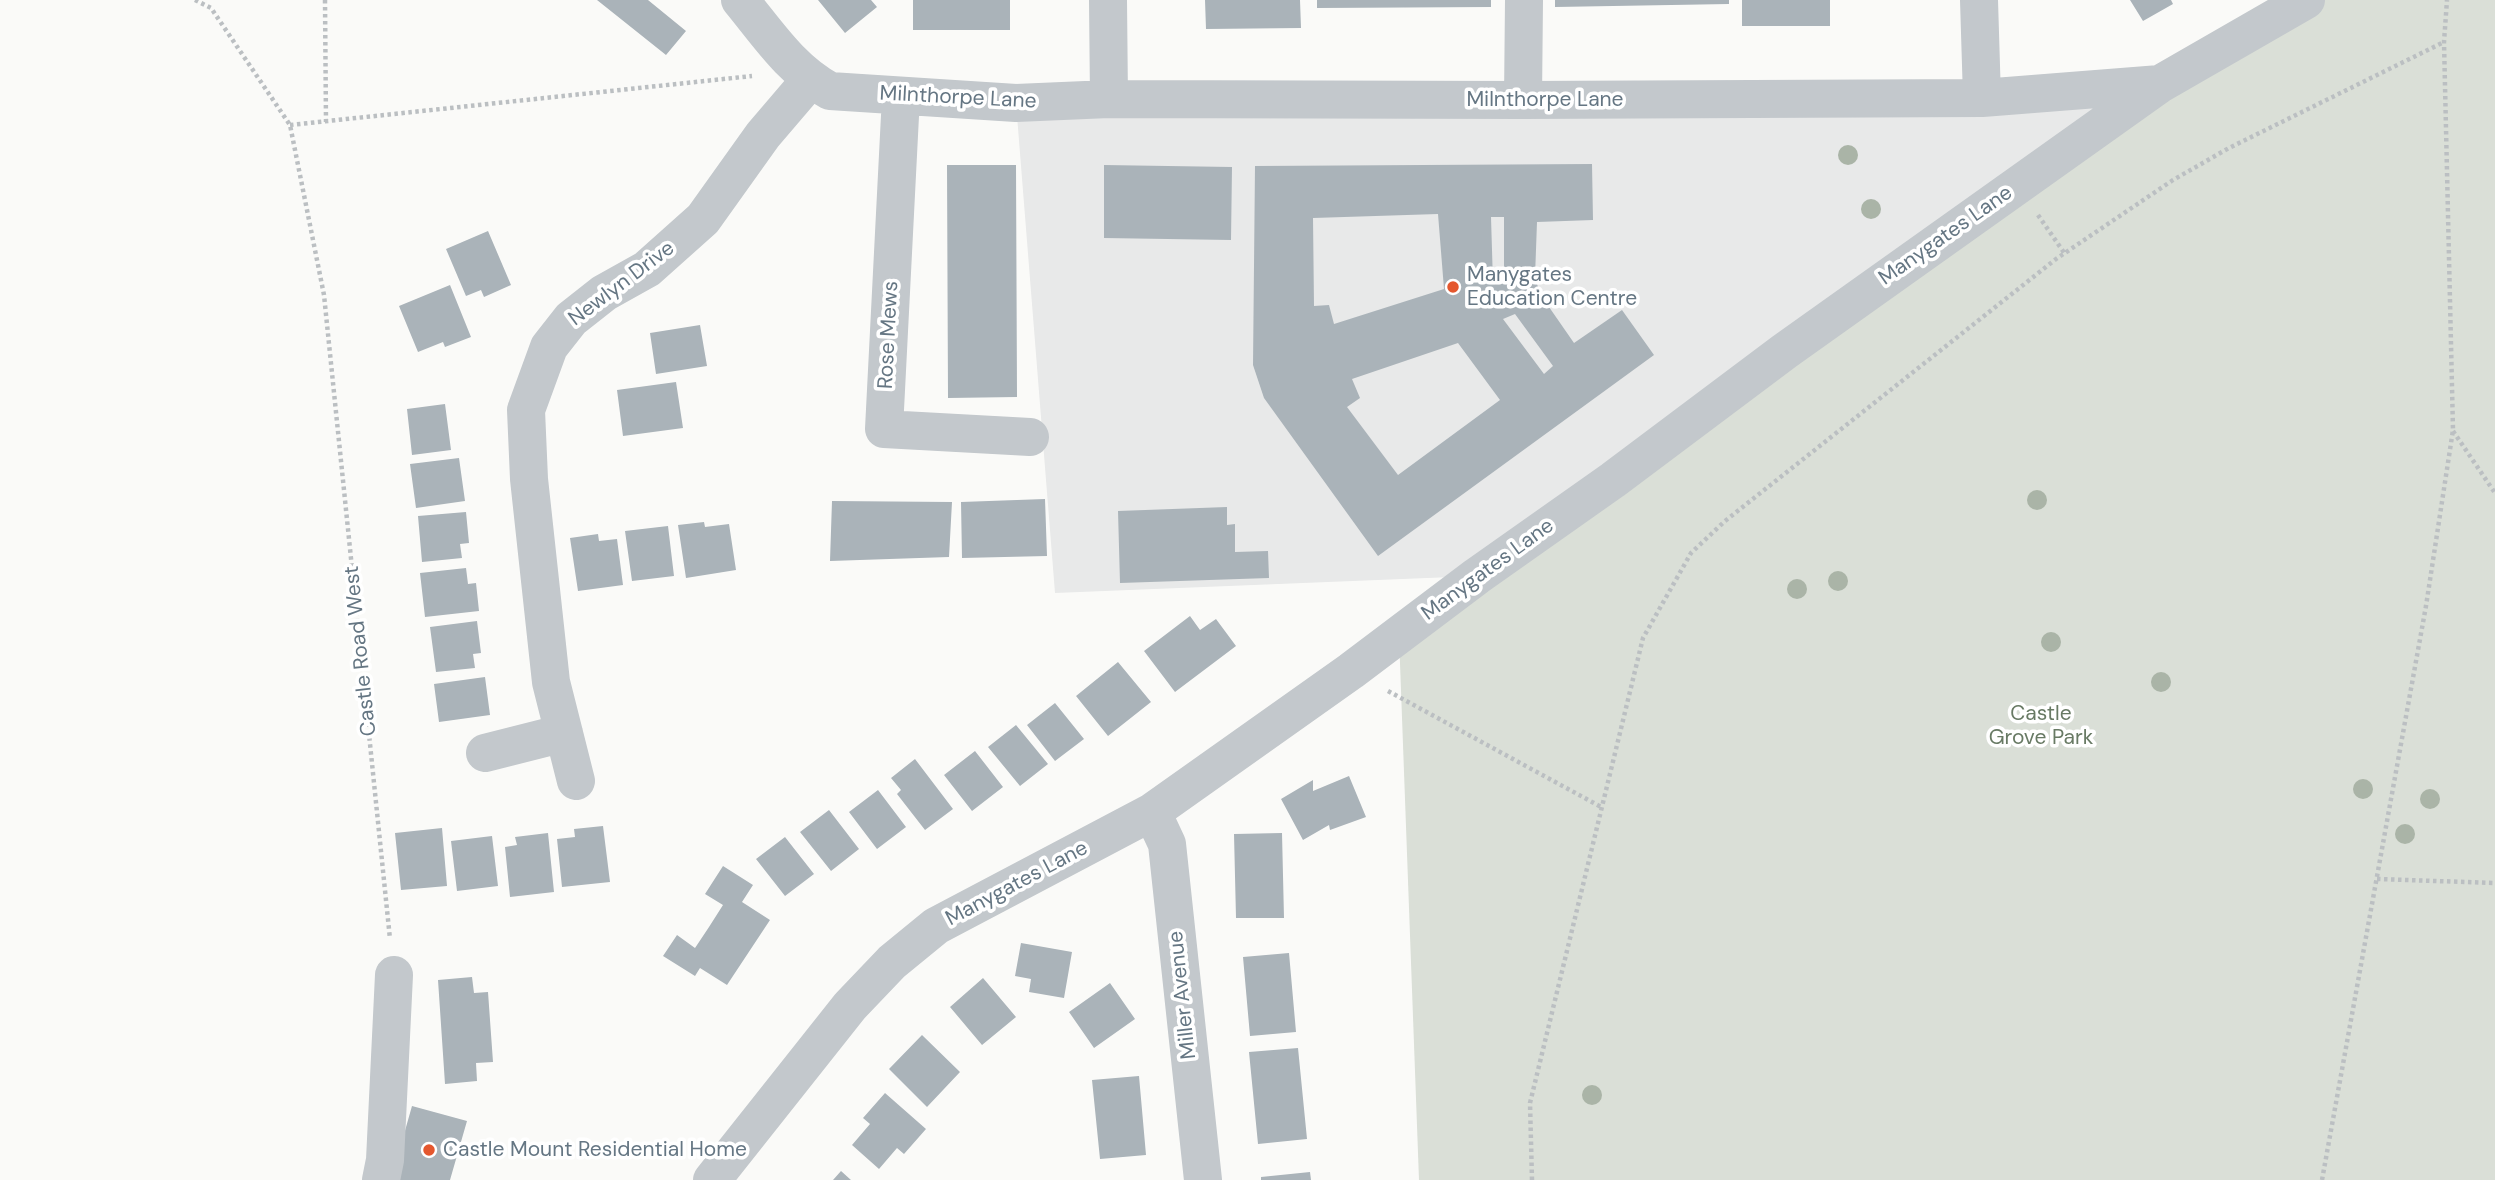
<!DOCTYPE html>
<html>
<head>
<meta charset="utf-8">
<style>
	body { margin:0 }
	canvas { display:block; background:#fafaf8 }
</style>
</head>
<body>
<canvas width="2495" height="1180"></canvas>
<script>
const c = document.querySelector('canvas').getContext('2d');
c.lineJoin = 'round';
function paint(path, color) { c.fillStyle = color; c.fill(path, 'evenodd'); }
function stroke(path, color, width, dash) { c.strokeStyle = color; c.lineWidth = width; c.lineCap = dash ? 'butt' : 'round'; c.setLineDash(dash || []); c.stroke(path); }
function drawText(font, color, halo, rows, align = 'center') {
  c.font = font + ' "DM Sans",sans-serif'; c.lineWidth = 7; c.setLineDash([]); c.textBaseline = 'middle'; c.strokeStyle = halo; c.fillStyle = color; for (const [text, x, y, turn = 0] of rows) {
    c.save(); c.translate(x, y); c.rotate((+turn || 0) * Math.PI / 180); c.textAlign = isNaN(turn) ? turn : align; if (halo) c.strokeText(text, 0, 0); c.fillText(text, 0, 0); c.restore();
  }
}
paint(new Path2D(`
	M2160 84 1477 576 1055 593 1016 103Z`), '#e8e9e9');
paint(new Path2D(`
	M2306 0H2495V1180H1419L1399 636Z`), '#dadfd7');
paint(new Path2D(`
	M597 0H648L686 31 666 55Z
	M818 0H871L877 7 845 33Z
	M913 0H1010V30H913Z
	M1205 0H1300L1301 28 1206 29Z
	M1317 0H1491V7L1317 8Z
	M1555 0H1729V4L1555 7Z
	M1742 0H1830V26H1742Z
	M2130 0H2171L2173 4 2143 21Z
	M1592 164 1593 220 1537 222 1535 277 1540 294 1574 343 1622 310 1654 355 1378 556 1264 398 1253 365 1255 166ZM1438 214 1444 289 1334 324 1329 305 1314 306 1313 218ZM1491 217H1504V280L1493 283ZM1515 314 1553 366 1544 374 1503 319ZM1458 343 1500 400 1398 475 1347 407 1360 398 1352 379Z
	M947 165H1016L1017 397 948 398Z
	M1104 165 1232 167 1231 240 1104 238Z
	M488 231 511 285 484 297 481 290 466 296 446 249Z
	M450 285 471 337 445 347 443 342 418 352 399 306Z
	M700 325 707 366 656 374 650 333Z
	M676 382 683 428 623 436 617 390Z
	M445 404 451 450 412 455 407 409Z
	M459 458 465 501 416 508 410 464Z
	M1045 499 1047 556 962 558 961 502Z
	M832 501 952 502 949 557 830 561Z
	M1227 507V525L1235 524V552L1268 551 1269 578 1120 583 1118 511Z
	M466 512 469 543 460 544 462 558 422 562 418 516Z
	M704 522 705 527 729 524 736 570 686 578 678 525Z
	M668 526 674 576 632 581 625 531Z
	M598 534 599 541 617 539 623 585 578 591 570 538Z
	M466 568 468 584 476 583 479 611 425 617 420 573Z
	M1190 616 1200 630 1216 619 1236 646 1175 692 1144 651Z
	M477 621 481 653 473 654 475 668 436 672 430 627Z
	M1118 662 1151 702 1108 736 1076 696Z
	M485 677 490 715 439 722 434 684Z
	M1055 703 1084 739 1055 761 1027 725Z
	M1016 725 1048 764 1020 786 988 747Z
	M975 751 1003 787 972 811 944 775Z
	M915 759 953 809 925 830 897 794 901 790 891 778Z
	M1349 776 1366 817 1330 830 1329 825 1303 840 1281 799 1313 780V791Z
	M878 790 906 827 877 849 849 812Z
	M829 810 859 849 831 871 800 832Z
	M603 826 610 882 562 887 557 839 575 837 574 829Z
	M442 828 447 886 401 890 395 833Z
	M548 833 554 892 510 897 505 847 517 845 515 837Z
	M1282 833 1284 918H1236L1234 834Z
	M492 836 498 886 457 891 451 841Z
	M785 837 814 874 785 896 756 859Z
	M723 866 753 885 742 902 770 920 727 985 700 968 695 976 663 956 677 935 695 948 709 927 723 905 705 894Z
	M1021 943 1072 952 1064 998 1029 992 1031 979 1015 976Z
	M1289 953 1296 1032 1250 1036 1243 957Z
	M472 977 474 993 488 992 493 1062 476 1063 477 1081 445 1084 438 980Z
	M983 978 1016 1017 982 1045 950 1007Z
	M1110 983 1135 1019 1094 1048 1069 1012Z
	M922 1035 960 1072 927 1107 889 1069Z
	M1298 1048 1307 1139 1258 1144 1249 1052Z
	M1139 1076 1146 1155 1100 1159 1092 1080Z
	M885 1093 926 1129 904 1154 897 1148 879 1169 852 1145 870 1124 863 1118Z
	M412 1106 467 1121 450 1180H391Z
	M841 1171 851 1180H833Z
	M1310 1172 1311 1180H1261V1177Z`), '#aab3b9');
stroke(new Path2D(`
	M195 0 211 8 290 125 324 295 390 939
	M325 0 326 122
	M290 125 752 76
	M2038 215 2065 254
	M2453 431 2495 493
	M1388 691 1603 808
	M2377 879 2495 883
	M1532 1180 1530 1103 1643 638 1691 553 1725 521 2056 259 2173 180 2229 148 2444 42
	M2322 1180 2426 606 2453 430 2444 42 2447 0`), '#bbbfc2', 4.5, [3.5, 3.5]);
stroke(new Path2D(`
	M740 0C768 34 791 70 830 91L1016 103 1109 99 1523 100 1982 98 2160 84
	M1108 0 1109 99
	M1979 0 1982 98
	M901 96 884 429 1030 437
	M1523 100 1524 0
	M485 753 564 733
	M576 781 551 682 529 479 526 410 549 347 571 319 604 293 647 269 703 219 763 135 810 80
	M1152 812 1167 844 1203 1180
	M381 1180 385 1160 394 975
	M712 1180 850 1006 892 962 936 926 1152 812 1351 671 1477 576 1613 480 1785 351 2160 84 2306 0`), '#c3c8cc', 38);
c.fillStyle = '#aab4a7';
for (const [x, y] of [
	[1848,155],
	[1871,209],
	[2037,500],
	[1838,581],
	[1797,589],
	[2051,642],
	[2161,682],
	[2363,789],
	[2430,799],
	[2405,834],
	[1592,1095]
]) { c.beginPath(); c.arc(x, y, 10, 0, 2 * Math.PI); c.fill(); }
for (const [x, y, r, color] of [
	[1453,287,7,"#e4572e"],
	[429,1150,7,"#e4572e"]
]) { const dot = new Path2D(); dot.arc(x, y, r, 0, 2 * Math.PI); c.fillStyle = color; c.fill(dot); stroke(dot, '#fff', 2.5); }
drawText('21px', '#657683', '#fff', [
	["Milnthorpe Lane",958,98,3],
	["Milnthorpe Lane",1545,100],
	["Manygates Lane",1946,236,-35],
	["Newlyn Drive",622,284,-37],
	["Rose Mews",889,335,-87],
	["Manygates Lane",1488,570,-36],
	["Castle Road West",361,651,-96],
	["Manygates Lane",1017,884,-28],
	["Miller Avenue",1183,995,-96]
]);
drawText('21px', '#657683', '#fff', [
	["Manygates",1467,275],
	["Education Centre",1467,299],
	["Castle Mount Residential Home",443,1150]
], 'left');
drawText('21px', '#687a64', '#fff', [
	["Castle",2041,714],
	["Grove Park",2041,738]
]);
</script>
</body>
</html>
